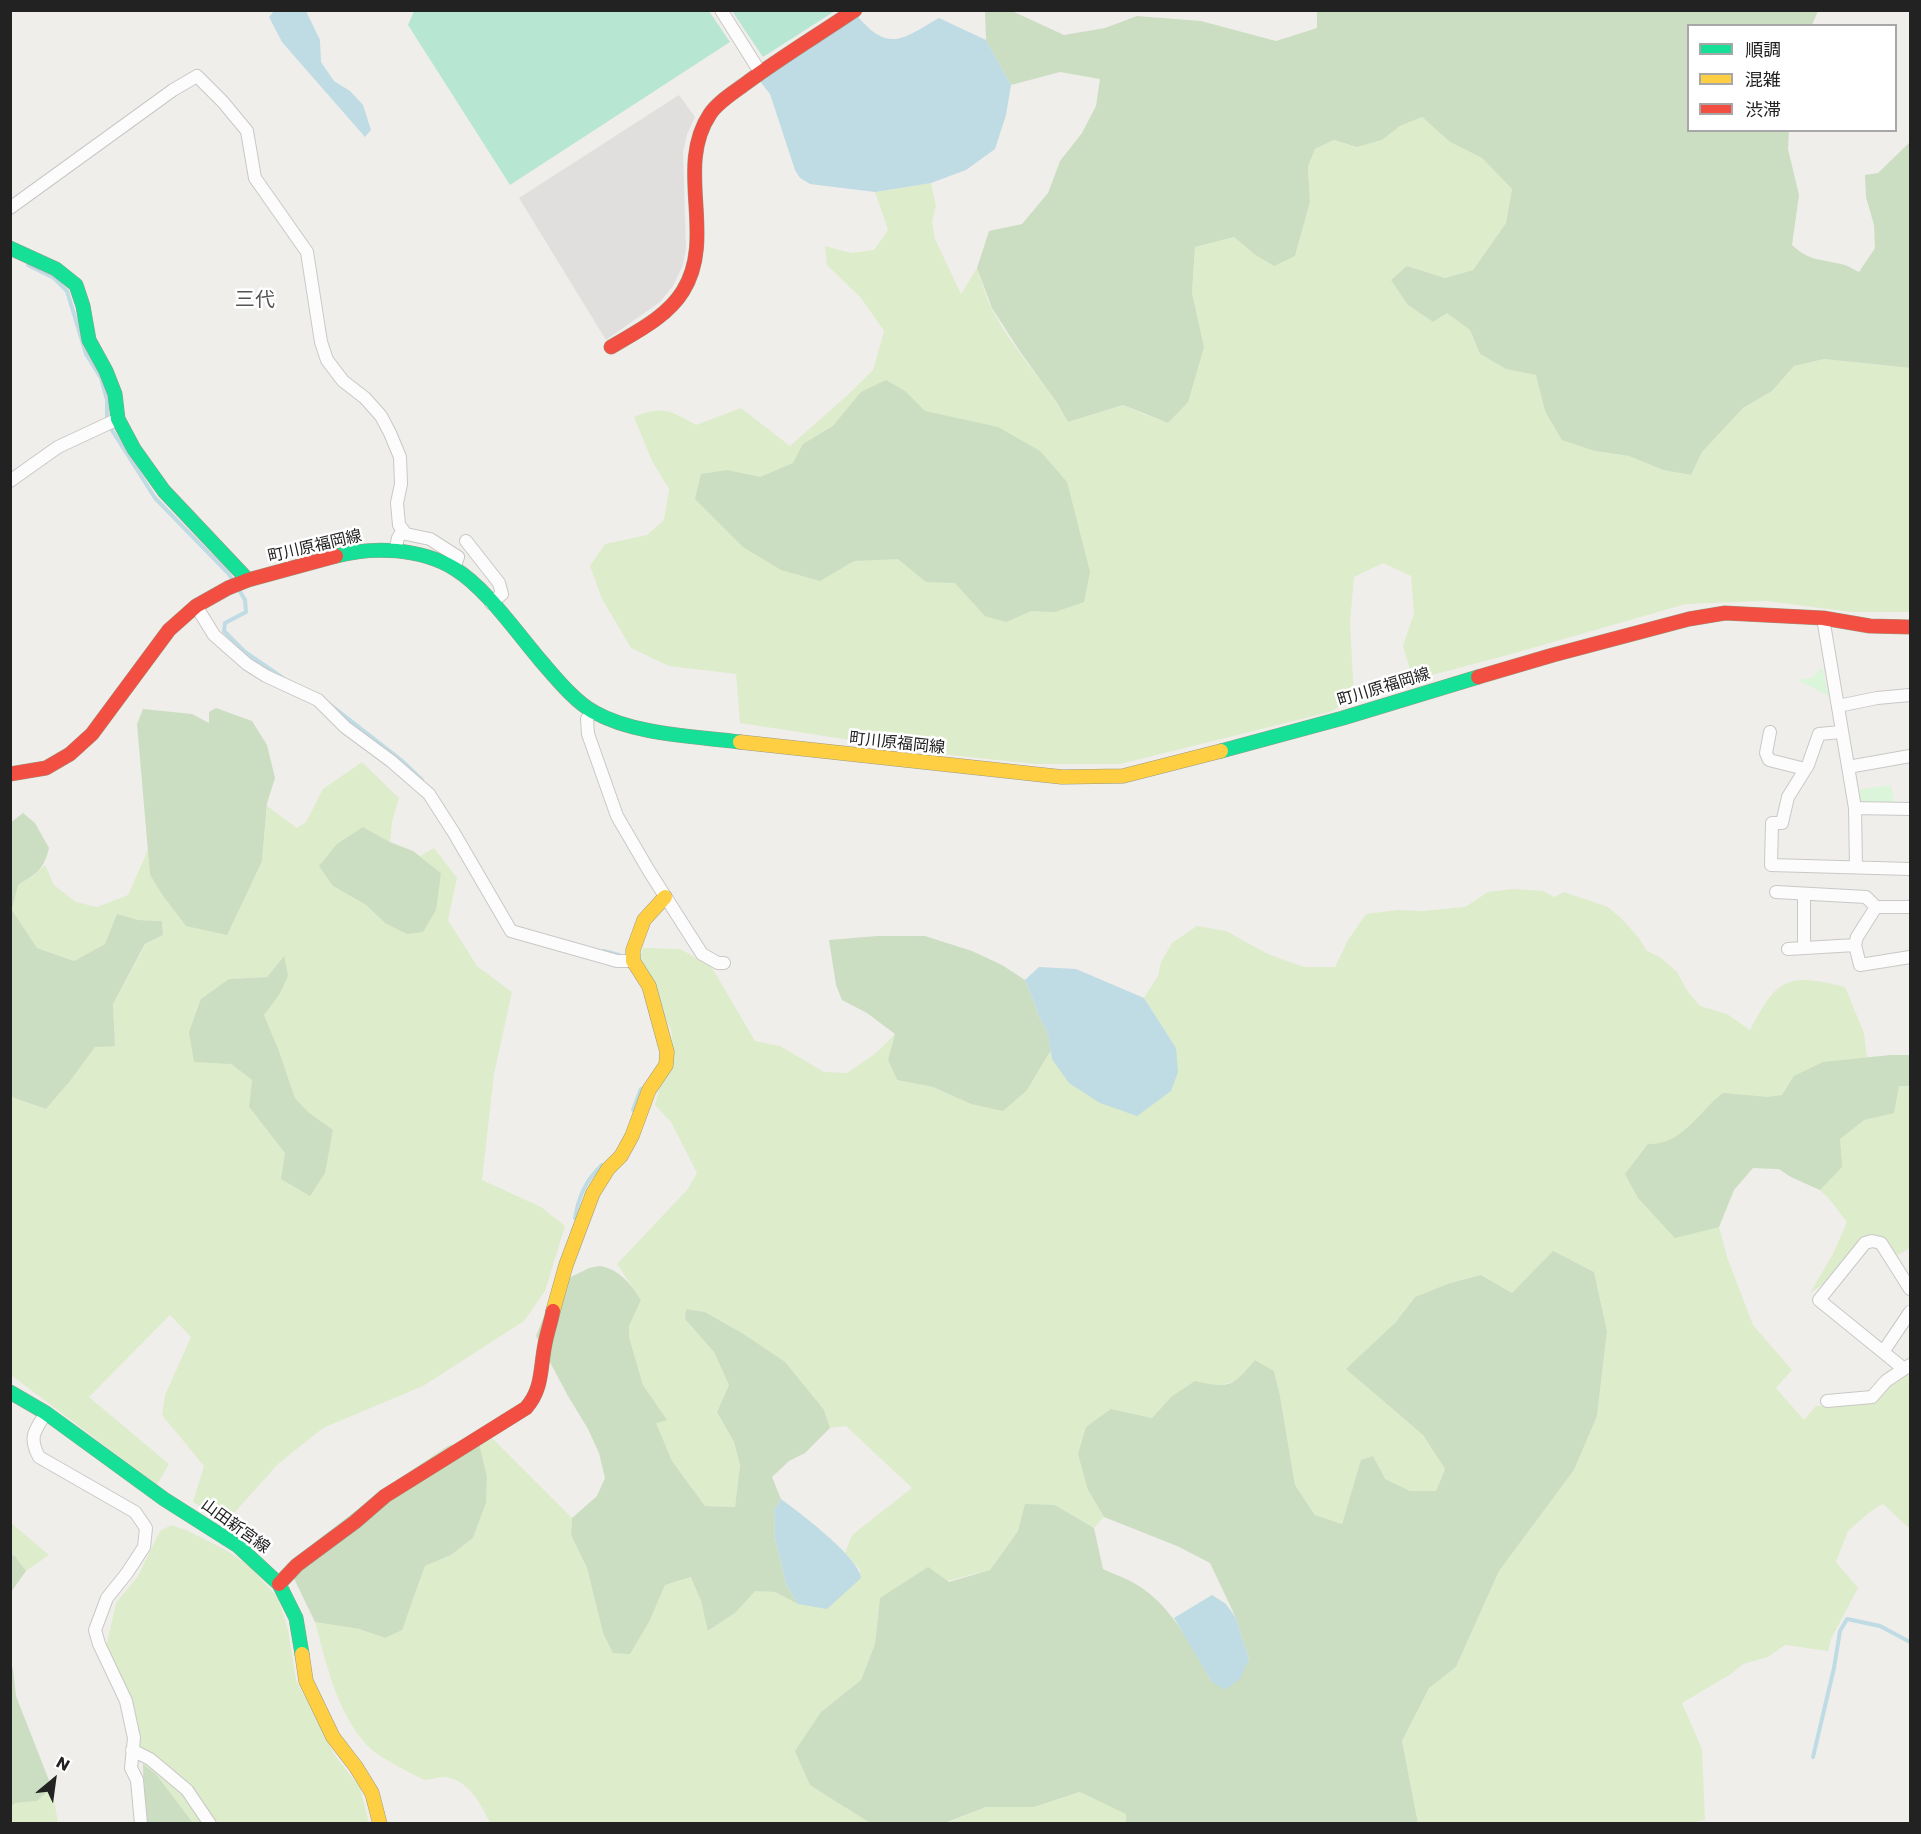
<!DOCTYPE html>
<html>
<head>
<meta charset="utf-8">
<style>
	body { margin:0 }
	#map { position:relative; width:1921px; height:1834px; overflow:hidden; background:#f0eeeb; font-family:Poppins,"Noto Sans JP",sans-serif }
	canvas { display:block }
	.frame { position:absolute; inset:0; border:12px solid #222; pointer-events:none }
	.legend { position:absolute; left:1687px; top:24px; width:210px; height:108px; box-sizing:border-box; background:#fff; border:2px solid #a7a7a7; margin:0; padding:8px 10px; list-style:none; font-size:18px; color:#222 }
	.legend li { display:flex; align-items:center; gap:12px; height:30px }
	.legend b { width:30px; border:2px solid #a7a7a7 }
	.north { position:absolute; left:24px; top:1750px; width:60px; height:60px; -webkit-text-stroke:4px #fff; paint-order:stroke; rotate:29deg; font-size:16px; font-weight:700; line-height:24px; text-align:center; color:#222 }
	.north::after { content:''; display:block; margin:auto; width:21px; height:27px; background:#222; clip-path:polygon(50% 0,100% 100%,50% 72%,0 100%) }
</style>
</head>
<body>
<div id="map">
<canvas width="1921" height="1834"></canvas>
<div class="frame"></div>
<ul class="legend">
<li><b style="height:8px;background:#16e098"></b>順調</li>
<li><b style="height:8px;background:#ffcf43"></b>混雑</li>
<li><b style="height:8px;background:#f24e42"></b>渋滞</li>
</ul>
<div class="north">N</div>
</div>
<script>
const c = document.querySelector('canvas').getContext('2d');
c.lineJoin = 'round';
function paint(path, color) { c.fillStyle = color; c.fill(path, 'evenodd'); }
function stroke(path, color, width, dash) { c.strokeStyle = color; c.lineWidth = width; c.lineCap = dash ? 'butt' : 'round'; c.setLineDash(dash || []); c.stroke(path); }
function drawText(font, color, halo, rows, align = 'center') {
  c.font = font + ' Poppins,"Noto Sans JP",sans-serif'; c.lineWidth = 5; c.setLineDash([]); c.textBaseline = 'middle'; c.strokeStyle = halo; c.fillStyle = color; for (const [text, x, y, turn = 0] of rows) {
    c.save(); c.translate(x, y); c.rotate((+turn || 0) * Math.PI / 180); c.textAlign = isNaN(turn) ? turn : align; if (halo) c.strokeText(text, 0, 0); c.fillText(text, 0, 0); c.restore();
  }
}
paint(new Path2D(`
	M1422 117 1450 142 1482 158 1512 189 1506 223 1473 270 1445 278 1407 266 1408 305 1433 322 1447 312 1470 330 1480 354 1506 369 1537 375 1545 411 1595 451 1629 456 1663 470 1691 475 1702 452 1743 408 1772 391 1794 366 1824 359 1910 368V612H1851L1767 601 1686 604 1504 656 1413 680 1403 646 1414 613 1411 576 1383 563 1354 577 1350 622 1354 699 1330 712 1120 764H1035L941 754 740 723 736 674 669 666 631 648 602 599 590 566 605 544 647 535 664 520 669 489 652 461 634 417C664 405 670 411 696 425L741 408 790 446 852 391 873 370 884 331 861 298 827 265 825 246 851 253 874 250 888 230 875 192 931 183 936 206 932 221 935 239 961 294 977 268C982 281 985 295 991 307 1011 348 1046 382 1068 422L1123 405 1143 414 1168 423 1204 347 1192 293 1195 247 1234 237 1254 254 1295 256 1310 202 1308 167 1315 149 1334 140 1357 147 1382 140 1400 126Z
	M362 762 399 798 392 822 390 842 363 827 333 886 366 905 385 923 441 873 420 856 434 848 457 878 448 920 477 966 512 992 494 1074 482 1180 541 1207 565 1226 545 1291 524 1321 423 1386 323 1428 278 1464 227 1521 193 1502 204 1466 162 1415 165 1395 191 1337 170 1315 89 1397 169 1464 157 1485 11 1375 10 1097 46 1109 70 1081 95 1046H115L113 1004 146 944 163 935 162 921 138 920 118 915 105 944 74 961 37 948 12 910 18 885 32 877 45 865 54 885 76 902 97 907 128 895 148 850 150 875 163 896 186 926 262 861 267 806 297 828 306 822 323 789ZM283 957 279 995 264 1015 279 1051 295 1098 309 1113 285 1153 249 1107 252 1080 231 1064 229 979 267 977Z
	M1513 889 1543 891 1554 897 1564 892 1608 907 1622 919 1639 938 1646 950 1661 958 1677 972 1688 992 1700 1006 1727 1014 1750 1030C1778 977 1787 973 1845 987L1864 1033 1867 1057 1910 1055V1248L1896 1256 1880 1239 1865 1236 1837 1274 1810 1293 1833 1254 1847 1222 1829 1199 1820 1190 1791 1177 1779 1169 1753 1168 1734 1190 1719 1227 1727 1257 1753 1325 1792 1370 1776 1388 1804 1420 1816 1406 1845 1404 1873 1391 1884 1373 1910 1357V1529L1883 1504 1870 1512 1848 1531 1836 1562 1858 1588 1831 1639 1828 1651 1785 1645 1768 1657 1743 1664 1731 1674 1682 1703 1702 1749 1705 1820 1682 1824 1418 1823 1402 1741 1429 1687 1456 1667 1499 1571 1574 1470 1597 1416 1607 1331 1594 1272 1553 1252 1512 1293 1481 1275 1450 1283 1415 1297 1395 1323 1349 1371 1423 1435 1445 1469 1436 1491H1409L1384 1479 1373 1456 1361 1461 1342 1524 1315 1515 1295 1485 1280 1396 1274 1371 1255 1360 1238 1380 1220 1386 1171 1397 1152 1418 1111 1409 1088 1490 1104 1517 1094 1528 1055 1505 1018 1531 990 1570 880 1598 875 1644 861 1680 821 1712 846 1808 870 1823H490C481 1804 468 1779 444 1777 438 1777 431 1780 425 1780 420 1779 377 1755 373 1751 338 1719 327 1666 315 1622L359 1629 385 1638 413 1600 425 1566 451 1555 473 1538 486 1503 487 1477 479 1443 489 1435 572 1518 571 1535 587 1568 603 1633 650 1620 665 1585 692 1577 701 1601 709 1631 735 1613 755 1590 775 1592 798 1604 861 1571 845 1553 852 1535 912 1488 846 1426 830 1428 824 1410 742 1333 705 1312 686 1309 685 1319 714 1352 729 1385 717 1412 734 1442 740 1465 735 1507 705 1506 672 1461 655 1423 666 1419 643 1385 629 1337V1326L641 1300 617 1264 687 1190 697 1173 671 1122 655 1105 661 1082 673 1048 671 1030 638 961 643 948 680 949 711 966 755 1041 780 1046 824 1072 847 1073 876 1053 895 1034 888 1060 897 1080 933 1087 971 1104 1027 1090 1051 1050 1052 1059 1176 1048 1144 998 1158 976 1161 962 1172 943 1197 926 1226 931 1268 954 1304 967H1335L1348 940 1366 914 1398 910 1423 911 1465 907 1488 892Z
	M10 1522 49 1555 26 1571 15 1556 11 1555Z
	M171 1525 186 1530 224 1549 250 1566 278 1598 288 1630 296 1680 334 1754 360 1788 369 1823H193L156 1774 143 1764 130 1695 106 1647 116 1603 138 1576 160 1531Z
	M52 1788 58 1823H11L10 1807 15 1803 37 1801Z
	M1081 1792 1126 1814V1823L945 1824 986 1807H1034Z`), '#ddeccb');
paint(new Path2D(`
	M985 11H1012L1064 35 1105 28 1137 16 1201 21 1276 41 1317 28V11H1818L1812 25 1688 26V130L1789 131 1788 149 1799 195 1792 245C1809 261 1820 259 1841 264 1847 265 1853 269 1859 272L1875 248 1874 225 1866 197 1865 175 1878 173 1910 142V368L1824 359 1794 366 1772 391 1743 408 1702 452 1691 475 1663 470 1629 456 1595 451 1562 440 1545 411 1536 375 1506 369 1480 354 1470 330 1447 313 1433 322 1408 305 1391 280 1407 266 1445 278 1473 270 1506 223 1512 189 1482 158 1450 142 1422 117 1400 126 1382 140 1357 147 1334 140 1315 149 1308 167 1310 202 1295 256 1274 266 1254 254 1234 237 1195 247 1192 293 1204 347 1188 402 1168 423 1123 405 1068 422 1057 403 1019 350 992 308 977 268 989 231 1022 224 1048 193 1060 161 1082 133 1096 106 1100 79 1060 72 1011 85 986 40Z
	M886 380 905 391 925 411 998 427 1040 451 1067 482 1090 572 1084 602 1055 612 1031 611 1006 622 985 616 955 583 926 582 898 559 854 561 820 581 781 570 743 547 695 499 701 474 727 470 760 477 793 463 803 444 833 426 861 392Z
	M216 708 252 721 267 745 275 778 267 803 262 861 227 935 186 926 163 896 150 875 137 724 143 709 192 714 209 723V712Z
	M23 813 35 823 49 848C44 869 37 874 18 885L12 910 37 948 74 961 105 944 117 914 138 920 162 921 163 935 145 944 113 1004 115 1046 95 1047 70 1081 46 1109 11 1097 10 823Z
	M363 827 390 842 413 851 441 873 436 910 423 932 407 934 385 923 366 905 333 886 319 866 337 844Z
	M877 936H925L972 951 1002 965 1025 980 1040 1018 1048 1034 1051 1050 1027 1090 1003 1111 971 1104 933 1087 897 1080 888 1060 895 1034 867 1013 842 1000 836 985 829 940Z
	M284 956 288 976 279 995 264 1015 279 1051 295 1098 309 1113 333 1130 325 1173 310 1196 281 1179 285 1153 249 1107 252 1080 231 1064 194 1062 189 1032 201 999 229 979 267 977Z
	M1891 1055H1910V1086H1899L1894 1113 1864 1120 1840 1139 1842 1167 1820 1190 1791 1177 1779 1169 1753 1168 1734 1190 1719 1227 1675 1238 1638 1198 1625 1174 1648 1144C1683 1145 1698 1112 1723 1093L1768 1097 1782 1095 1794 1076 1823 1062Z
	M1553 1251 1594 1272 1607 1331 1597 1416 1574 1470 1499 1571 1456 1667 1429 1688 1402 1741 1418 1823H1126V1814L1080 1792 1034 1807H986L945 1823H870L810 1785 795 1751 821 1712 861 1680 875 1644 880 1598 928 1567 949 1582 990 1570 1018 1531 1025 1504 1055 1505 1094 1528 1103 1569C1116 1575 1131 1580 1142 1588 1175 1611 1192 1648 1212 1682L1249 1659 1236 1618 1210 1563 1177 1546 1104 1517 1088 1490 1078 1454 1086 1427 1111 1409 1152 1418 1171 1397 1195 1381C1230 1389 1232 1387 1255 1360L1274 1371 1280 1396 1295 1485 1315 1515 1342 1524 1361 1460 1373 1456 1385 1479 1410 1491H1436L1445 1469 1423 1435 1346 1369 1395 1323 1415 1297 1450 1283 1481 1275 1512 1293Z
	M600 1266C619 1269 631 1284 641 1300L629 1326V1337L643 1385 667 1420 656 1423 672 1461 705 1506 735 1507 740 1465 734 1442 717 1412 729 1385 714 1352 685 1319 686 1309 705 1312 742 1333 785 1362 824 1410 830 1428 805 1453 789 1461 772 1477 781 1499 774 1510 775 1538 786 1584 798 1604 775 1592 755 1591 735 1613 708 1631 701 1601 691 1577 665 1585 650 1620 630 1654 613 1653 603 1633 587 1568 571 1535 572 1518 597 1496 605 1478 599 1453 588 1429 568 1396 536 1336 557 1284 589 1268Z
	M470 1440 479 1443 487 1477 486 1503 473 1538 451 1555 425 1566 402 1630 385 1638 359 1629 315 1622 287 1564 385 1488 448 1446Z
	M11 1555 15 1556 26 1571 11 1592Z
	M11 1665 13 1669 16 1696 52 1788 37 1801 15 1803 11 1807Z
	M143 1764 156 1774 193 1823H148L144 1810Z`), '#cbdec1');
paint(new Path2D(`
	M1822 667 1829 696 1798 680 1812 678Z
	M1891 785 1894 803H1859L1857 790Z`), '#daf5da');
paint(new Path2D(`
	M414 11H709L730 42 510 185 408 25Z
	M732 11H835L763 57Z`), '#b7e6d2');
paint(new Path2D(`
	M679 95 695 117 687 134 683 152 686 248 683 265 673 286 660 302 606 340 519 198Z`), '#e0dfde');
paint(new Path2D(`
	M274 11H306L320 40 321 62 334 81 350 91 363 105 371 130 365 137 282 42 269 17Z
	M860 11 859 18C890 54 905 37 939 18L986 40 1011 85 1006 115 995 149 966 170 931 183 875 192 810 184 800 178 795 170 770 94 759 80Z
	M1039 967 1076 969 1144 998 1176 1048 1178 1072 1171 1091 1137 1116 1100 1103 1069 1083 1052 1059 1048 1034 1040 1018 1025 980Z
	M781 1499C800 1513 859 1557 861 1578L827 1609 798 1604 786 1584 775 1538 774 1510Z
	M1212 1595 1226 1604 1236 1618 1249 1659 1240 1679 1225 1690 1212 1682 1174 1618Z`), '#bfdbe3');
stroke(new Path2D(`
	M28 265 54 278 67 291 86 354 101 378 107 400V420
	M110 427 155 498 228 573 234 582
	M238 588 245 600 246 612 225 623 224 631 245 652 283 678
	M328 703 401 760 422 780
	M604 951 619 955 621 958
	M633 1110 641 1089
	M575 1218C579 1196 585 1181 602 1165
	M1813 1757 1834 1668 1840 1631 1847 1619 1880 1626 1910 1642`), '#bfdbe3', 4);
const street = new Path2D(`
	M721 10 760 72
	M10 208 173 90 197 76 223 102 247 131 255 178 307 252 321 342 327 360 343 381 365 398 381 416 390 433 400 457 401 484 397 503 399 525 406 534 430 539 458 557 454 568
	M10 481 58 447 118 419
	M466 541 499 583 502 594 491 603
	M395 551 398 538 403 530
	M196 606 214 635 247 664 266 676 318 700 345 727 391 761 429 794 454 833 511 931 617 961H633
	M1823 618 1855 808 1910 809
	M1838 706 1877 698 1910 695
	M592 711 587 719 588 734 617 816 649 871 702 954 718 963H724
	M1770 732 1766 753 1769 760 1805 769
	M1841 732 1819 734 1808 765 1788 797 1782 823H1772L1771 865 1910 869
	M1848 767 1910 756
	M1855 808 1856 867
	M1776 892 1866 897 1876 907H1910
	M1804 894V947
	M1876 907 1857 937 1855 945 1860 965 1910 957
	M1788 949 1855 945
	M1910 1289 1881 1243 1872 1241 1865 1243 1819 1300 1904 1369 1910 1365
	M1883 1352 1910 1312
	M1827 1401 1872 1397 1886 1381 1904 1369
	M46 1413C35 1430 28 1437 39 1457L135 1512 146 1528 144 1547 127 1573 107 1598 95 1630 99 1644 126 1701 134 1738 131 1768 137 1780 141 1824
	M132 1750 150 1759 187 1790 210 1824`);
const fast = new Path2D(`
	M10 248 56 269 76 285 83 306 89 340 106 371 115 394 118 419 134 449 164 491 248 580
	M336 556C373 546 421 548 455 569 486 588 517 633 541 661 555 677 575 702 594 712 635 735 693 736 740 742
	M1221 751 1343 718 1478 677
	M10 1392 46 1413 164 1499 238 1546 279 1584 296 1618 302 1654`);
const slow = new Path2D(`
	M740 742 1062 777 1123 776 1221 751
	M553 1311 566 1265 593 1193 608 1169 621 1156 632 1136 649 1090 666 1065 667 1052 649 986 633 961V950L644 920 665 897
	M302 1654 306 1681 333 1737 356 1767 372 1793 380 1824`);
const jam = new Path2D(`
	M611 347C636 332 667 317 683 291 717 236 674 168 710 114 718 102 733 93 745 84 780 58 818 35 855 10
	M1478 677 1553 655 1689 619 1725 613 1823 618 1870 626 1910 627
	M10 774 46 768 70 754 92 734 169 630 196 606 228 588 248 580 336 556
	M279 1584 297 1565 355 1522 385 1496 526 1408C543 1389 540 1368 545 1344 547 1333 551 1322 553 1311`);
stroke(street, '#c9c8c7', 14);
stroke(fast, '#999a82', 15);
stroke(slow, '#999a82', 15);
stroke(jam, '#999a82', 15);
stroke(street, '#fdfcfc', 12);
stroke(fast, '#16e098', 14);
stroke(slow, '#ffcf43', 14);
stroke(jam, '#f24e42', 14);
drawText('16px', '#222', '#fff', [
	["町川原福岡線",315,547,-13],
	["町川原福岡線",1384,688,-17],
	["町川原福岡線",897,744,6],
	["山田新宮線",235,1527,36]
]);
drawText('20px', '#555', '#fff', [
	["三代",255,301]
]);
</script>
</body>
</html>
